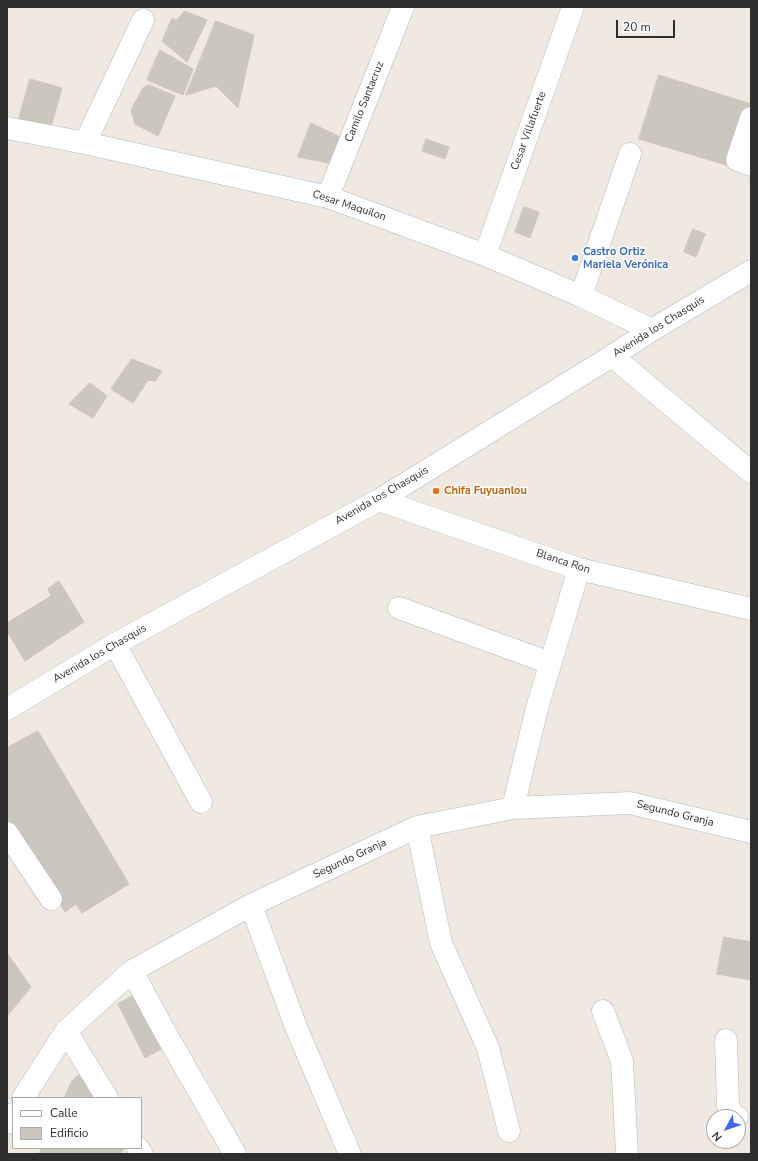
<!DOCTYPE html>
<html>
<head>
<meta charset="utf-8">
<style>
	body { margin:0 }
	#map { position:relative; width:758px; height:1161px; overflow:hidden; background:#efe9e1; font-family:"Nunito Sans",sans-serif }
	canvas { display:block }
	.frame { position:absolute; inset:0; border:8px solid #2e2e2e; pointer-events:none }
	.legend { position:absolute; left:12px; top:1097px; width:130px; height:52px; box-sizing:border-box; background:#fff; border:1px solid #ababab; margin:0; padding:5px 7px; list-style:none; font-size:12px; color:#2e2e2e }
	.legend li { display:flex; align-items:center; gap:8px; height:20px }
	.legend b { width:20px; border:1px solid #ababab }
	.north { position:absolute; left:706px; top:1109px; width:40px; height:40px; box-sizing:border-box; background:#fff; border:1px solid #ababab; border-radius:50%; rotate:230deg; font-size:11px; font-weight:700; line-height:16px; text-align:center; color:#2e2e2e }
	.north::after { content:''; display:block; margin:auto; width:14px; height:18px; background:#4264fb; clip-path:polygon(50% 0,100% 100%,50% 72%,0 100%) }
	.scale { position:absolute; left:616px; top:20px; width:59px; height:18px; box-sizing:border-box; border:2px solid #2e2e2e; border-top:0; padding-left:5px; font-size:12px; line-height:14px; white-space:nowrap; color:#2e2e2e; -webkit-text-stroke:3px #fff; paint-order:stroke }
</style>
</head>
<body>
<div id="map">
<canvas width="758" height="1161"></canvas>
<div class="frame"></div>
<ul class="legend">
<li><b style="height:5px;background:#fff"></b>Calle</li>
<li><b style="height:11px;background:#cbc7bf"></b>Edificio</li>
</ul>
<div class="north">N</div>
<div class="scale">20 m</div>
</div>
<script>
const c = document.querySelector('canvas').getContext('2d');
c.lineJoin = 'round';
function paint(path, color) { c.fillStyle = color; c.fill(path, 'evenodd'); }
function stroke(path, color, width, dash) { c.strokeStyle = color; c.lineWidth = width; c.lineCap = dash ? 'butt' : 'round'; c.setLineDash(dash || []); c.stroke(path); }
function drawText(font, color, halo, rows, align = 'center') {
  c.font = font + ' "Nunito Sans",sans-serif'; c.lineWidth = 3; c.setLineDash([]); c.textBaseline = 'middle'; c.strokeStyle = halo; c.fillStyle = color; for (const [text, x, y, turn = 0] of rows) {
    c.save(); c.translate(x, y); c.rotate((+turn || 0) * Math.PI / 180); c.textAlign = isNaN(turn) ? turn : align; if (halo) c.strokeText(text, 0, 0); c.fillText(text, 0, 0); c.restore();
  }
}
const building = new Path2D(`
	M185 11 207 20 187 62 162 41 172 18 176 20Z
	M216 21 254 35 238 108 216 86 186 95Z
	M160 50 193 69 183 95 147 80Z
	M659 75 751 104 733 167 639 139Z
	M30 79 62 88 51 127 19 119Z
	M149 85 175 96 158 136 135 124 131 110 143 88Z
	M311 123 340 137 329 163 298 157Z
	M426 139 449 147 445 159 422 151Z
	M524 207 539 212 530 238 515 232Z
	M693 229 705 234 696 257 684 252Z
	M132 359 162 371 155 381 148 380 133 403 111 389Z
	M90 383 107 396 93 418 69 404Z
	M59 581 84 622 25 661 7 631V623L51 596 48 589Z
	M38 731 129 884 82 913 76 904 65 912 7 818V748Z
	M724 937 751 942V980L717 974Z
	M7 953 31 987 8 1015 7 1014Z
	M134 995 161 1049 145 1058 118 1004Z
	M80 1074 94 1098H64L72 1081Z
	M42 1148H123L124 1149 120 1154H39Z`);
paint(building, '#cbc7bf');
stroke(building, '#cbc5ba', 1);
const minor = new Path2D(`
	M751 118 737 160 751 165
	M7 128 85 143 328 197 485 255 581 296 652 330
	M85 143 143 20
	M328 197 403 7
	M485 255 573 7
	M581 296 630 154
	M612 356 751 472
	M379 500 579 569 751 609
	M399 608 550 663
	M115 644 201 802
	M7 709 115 644 379 500 612 356 652 330 751 271
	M513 808 537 708 579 569
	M417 827 441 943 488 1048 509 1131
	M7 833 51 899
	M251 905 296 1027 350 1154
	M132 971 162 1027 235 1154
	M603 1011 622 1061 627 1154
	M66 1031 107 1098
	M726 1040 728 1106 732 1114 737 1117
	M23 1098 66 1031 132 971 251 905 417 827 513 808 630 803 751 832
	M7 1123 13 1114
	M138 1148 142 1154`);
stroke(minor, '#b4b7c1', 23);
stroke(minor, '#fff', 22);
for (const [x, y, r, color] of [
	[575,258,4,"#3f7fe0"],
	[436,491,4,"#e8710a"]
]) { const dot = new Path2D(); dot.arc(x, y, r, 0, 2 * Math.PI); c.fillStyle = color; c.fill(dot); stroke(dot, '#fff', 1.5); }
drawText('11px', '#2e2e2e', '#fff', [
	["Camilo Santacruz",365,102,-68],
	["Cesar Villafuerte",529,131,-70],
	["Cesar Maquilon",349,206,18],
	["Avenida los Chasquis",659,327,-32],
	["Avenida los Chasquis",382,496,-30],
	["Blanca Ron",563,562,18],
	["Avenida los Chasquis",100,654,-30],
	["Segundo Granja",675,814,14],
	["Segundo Granja",350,859,-25]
]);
drawText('bold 11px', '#366cbe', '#fff', [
	["Castro Ortiz",583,252],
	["Mariela Verónica",583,265]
], 'left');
drawText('bold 11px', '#c56008', '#fff', [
	["Chifa Fuyuanlou",444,491]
], 'left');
</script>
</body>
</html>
